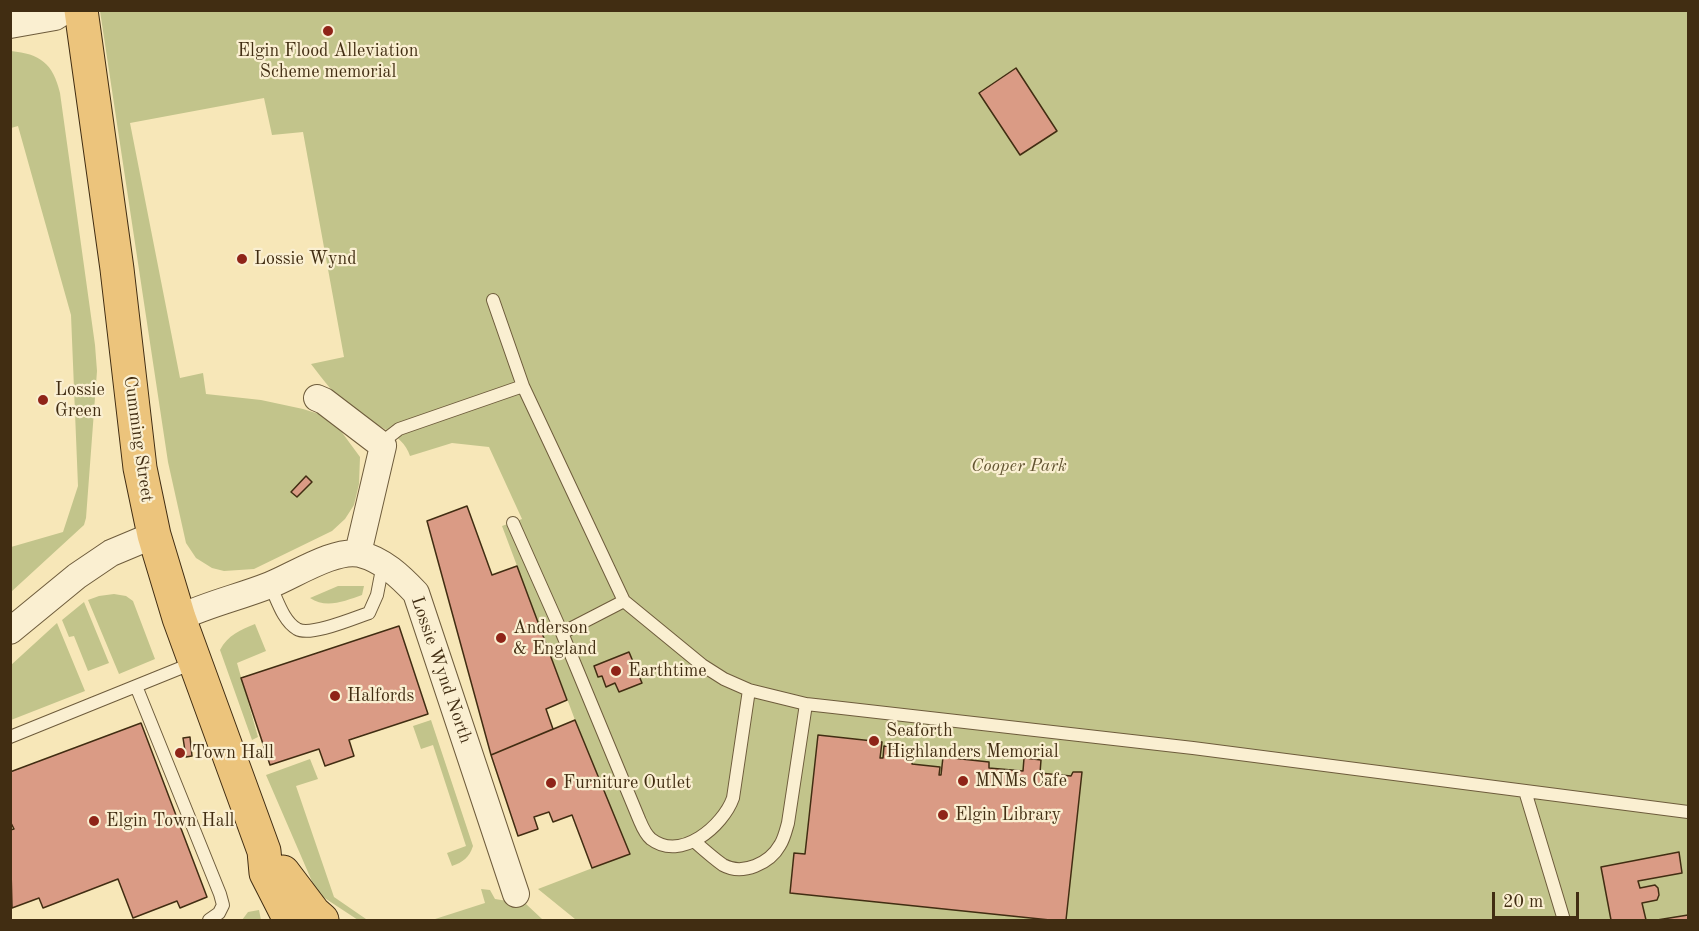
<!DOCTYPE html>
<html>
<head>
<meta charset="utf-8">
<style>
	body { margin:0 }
	#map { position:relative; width:1699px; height:931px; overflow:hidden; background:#f7e7b8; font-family:"Old Standard TT",serif }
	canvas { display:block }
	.frame { position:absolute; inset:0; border:12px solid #412d12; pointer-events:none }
	.scale { position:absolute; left:1492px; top:892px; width:87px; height:27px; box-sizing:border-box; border:3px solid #412d12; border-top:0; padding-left:8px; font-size:18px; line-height:21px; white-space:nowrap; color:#412d12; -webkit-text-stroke:4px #faefd1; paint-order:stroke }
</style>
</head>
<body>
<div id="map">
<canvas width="1699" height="931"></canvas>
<div class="frame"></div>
<div class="scale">20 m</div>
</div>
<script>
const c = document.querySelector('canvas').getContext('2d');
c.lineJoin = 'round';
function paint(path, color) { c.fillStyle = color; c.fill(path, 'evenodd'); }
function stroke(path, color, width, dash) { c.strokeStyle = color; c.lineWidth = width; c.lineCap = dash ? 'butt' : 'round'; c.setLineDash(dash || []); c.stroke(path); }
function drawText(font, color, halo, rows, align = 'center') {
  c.font = font + ' "Old Standard TT",serif'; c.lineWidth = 4.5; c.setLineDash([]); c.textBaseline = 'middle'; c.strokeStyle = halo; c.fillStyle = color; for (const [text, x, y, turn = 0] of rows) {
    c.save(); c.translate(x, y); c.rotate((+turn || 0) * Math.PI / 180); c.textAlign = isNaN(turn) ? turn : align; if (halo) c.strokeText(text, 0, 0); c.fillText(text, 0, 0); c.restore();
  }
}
paint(new Path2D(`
	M100 11H1688V920H639L575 919 538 889 629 854 575 720 502 526 522 519 489 447 452 443 410 456C403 432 370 424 352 410 336 397 324 381 311 364L344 357 303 132 272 135 264 98 130 123 180 378 203 373 206 394 261 400 303 409 319 414 338 427 360 457 359 484 354 505 345 519 332 531 254 569 224 571 212 568 196 558 186 543 168 462Z
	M11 51C40 54 53 63 60 93L95 345 97 371 86 518 84 525 11 592V547L63 532 78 486 71 315 18 126 11 128Z
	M338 586H364L362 595C345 601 326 609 310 598Z
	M114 594 126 596 133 601 155 659 119 674 88 600 99 596Z
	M84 602 109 663 88 671 74 636 69 637 62 620Z
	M57 623 85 691 11 720V665Z
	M255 624 266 651 237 663 258 737 252 740 220 650C228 635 240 630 255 624Z
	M431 720 473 846C469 858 463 862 452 866L447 853 466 846 433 745 421 749 413 726Z
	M310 759 318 779 296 786 334 897 366 919 380 920H358L317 893 266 775Z
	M481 889 490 890 495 899 526 904 542 919 432 920 485 903Z
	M259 910 261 920H242L248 912Z`), '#c2c48b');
const building = new Path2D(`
	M1016 68 1057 131 1020 155 979 93Z
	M306 476 312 482 297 497 291 492Z
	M467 506 492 575 517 566 567 700 546 709 553 729 491 755 427 521Z
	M399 626 428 714 349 740 354 756 325 766 319 749 270 765 241 678Z
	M629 652 642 683 619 692 615 683 606 687 602 676 598 677 594 666Z
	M575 720 630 854 592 868 572 815 553 822 549 812 534 817 538 829 518 836 491 755Z
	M141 723 207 897 180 908 177 901 133 918 118 879 43 908 39 898 12 908 10 830 14 829 10 821V772Z
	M818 735 882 742 880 758H883L884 746 913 749 912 764 940 767 939 775H941L943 757 989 762V768L1023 771 1024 758 1033 759 1041 760 1040 773 1071 776 1073 772H1082L1066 920H1050L790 893 794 853 805 854Z
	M190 737 192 756 186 757 183 738Z
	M1679 852 1682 873 1638 881 1640 888 1655 885 1658 888 1659 895 1657 900 1642 903 1646 920H1611L1601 867Z
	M1688 915V920H1657Z`);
paint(building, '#da9b85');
stroke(building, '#412d12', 1.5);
const lane = new Path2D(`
	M493 300 523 386 624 601 702 665 724 679 749 690 806 704 833 707 1193 748 1688 812
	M383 446 390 436 399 429 523 386
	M513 523 562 633
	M270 585C277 599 283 621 297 629 310 637 354 618 369 613L377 595 383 564
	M624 601 562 633 639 819C642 826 645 834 651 839 681 862 723 826 733 798L749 690
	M136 686 220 894 223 905 219 913 209 920
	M10 737 193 663
	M1525 791 1564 920
	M694 841C703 849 713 858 723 865 743 876 770 863 780 845 784 839 786 830 788 823L806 704`);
const street = new Path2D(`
	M10 25 55 17 66 10
	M317 398 324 401 383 446 358 553
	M179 618C208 604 240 597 270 585 293 576 336 548 360 554 383 560 400 576 416 593L516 894
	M10 631 77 576 111 553 154 535`);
const primary = new Path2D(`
	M81 10 117 269 140 468 154 535 179 618 264 851 266 873 290 920
	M283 872 314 913 322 920`);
stroke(lane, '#6e5c3c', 14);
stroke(street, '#6e5c3c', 28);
stroke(primary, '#412d12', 35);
stroke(lane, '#faefd1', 12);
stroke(street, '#faefd1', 26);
stroke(primary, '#ecc47c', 33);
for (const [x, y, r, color] of [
	[328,31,6,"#8f2418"],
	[242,259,6,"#8f2418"],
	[43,400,6,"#8f2418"],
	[501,638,6,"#8f2418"],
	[616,671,6,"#8f2418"],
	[335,696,6,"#8f2418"],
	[874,741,6,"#8f2418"],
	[180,753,6,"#8f2418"],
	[963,781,6,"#8f2418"],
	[551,783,6,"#8f2418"],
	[943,815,6,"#8f2418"],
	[94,821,6,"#8f2418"]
]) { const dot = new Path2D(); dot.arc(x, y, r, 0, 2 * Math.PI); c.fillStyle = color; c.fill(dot); stroke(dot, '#faefd1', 2); }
drawText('18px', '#412d12', '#faefd1', [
	["Elgin Flood Alleviation",328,51,"center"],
	["Scheme memorial",328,72,"center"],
	["Lossie Wynd",254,259],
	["Lossie",55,390],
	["Green",55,411],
	["Anderson",513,628],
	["& England",513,649],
	["Earthtime",628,671],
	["Halfords",347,696],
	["Seaforth",886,731],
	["Highlanders Memorial",886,752],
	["Town Hall",192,753],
	["MNMs Cafe",975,781],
	["Furniture Outlet",563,783],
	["Elgin Library",955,815],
	["Elgin Town Hall",106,821]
], 'left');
drawText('18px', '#412d12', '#faefd1', [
	["Cumming Street",138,439,82],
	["Lossie Wynd North",441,670,71]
]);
drawText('italic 18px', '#615330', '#faefd1', [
	["Cooper Park",1019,466]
]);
</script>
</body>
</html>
